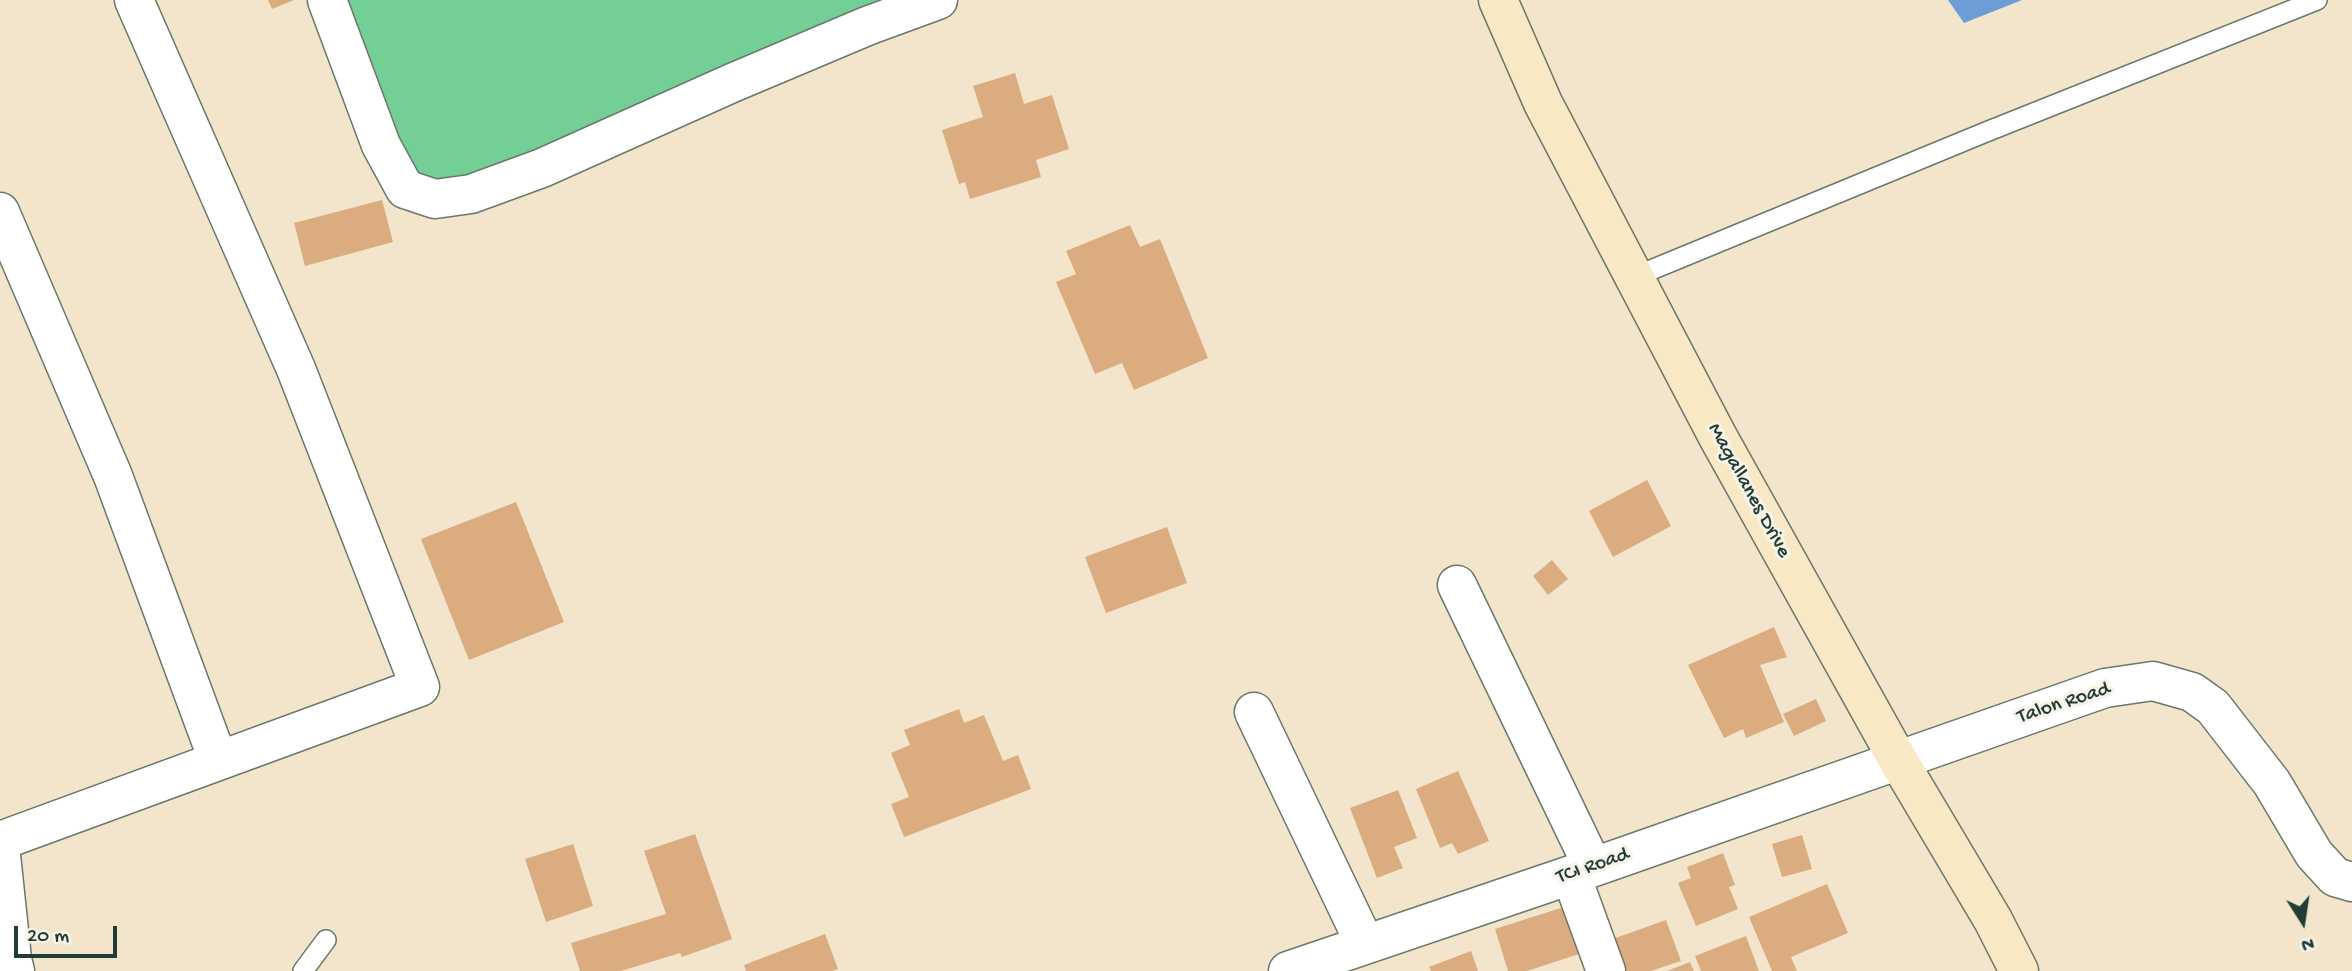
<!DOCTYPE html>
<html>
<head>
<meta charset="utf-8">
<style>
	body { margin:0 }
	#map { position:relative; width:2352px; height:971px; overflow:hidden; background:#f2e5cc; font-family:"Gochi Hand",sans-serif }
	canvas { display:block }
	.north { position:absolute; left:2268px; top:887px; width:70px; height:70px; -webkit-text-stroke:5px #f7f3e8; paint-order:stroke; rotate:168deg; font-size:19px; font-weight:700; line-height:28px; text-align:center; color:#1f3d34 }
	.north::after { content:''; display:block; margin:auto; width:24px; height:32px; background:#1f3d34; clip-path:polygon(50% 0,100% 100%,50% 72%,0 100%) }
	.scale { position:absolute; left:14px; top:926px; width:103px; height:32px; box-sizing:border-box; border:4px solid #1f3d34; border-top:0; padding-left:9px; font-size:21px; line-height:24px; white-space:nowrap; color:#1f3d34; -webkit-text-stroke:5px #f7f3e8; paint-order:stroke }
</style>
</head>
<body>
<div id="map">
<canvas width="2352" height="971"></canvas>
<div class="north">N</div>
<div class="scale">20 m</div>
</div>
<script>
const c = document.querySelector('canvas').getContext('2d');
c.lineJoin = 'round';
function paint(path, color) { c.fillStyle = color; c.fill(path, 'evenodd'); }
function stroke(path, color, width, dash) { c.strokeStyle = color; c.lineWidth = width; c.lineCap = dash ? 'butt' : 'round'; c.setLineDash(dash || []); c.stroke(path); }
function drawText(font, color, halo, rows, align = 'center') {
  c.font = font + ' "Gochi Hand",sans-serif'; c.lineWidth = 6; c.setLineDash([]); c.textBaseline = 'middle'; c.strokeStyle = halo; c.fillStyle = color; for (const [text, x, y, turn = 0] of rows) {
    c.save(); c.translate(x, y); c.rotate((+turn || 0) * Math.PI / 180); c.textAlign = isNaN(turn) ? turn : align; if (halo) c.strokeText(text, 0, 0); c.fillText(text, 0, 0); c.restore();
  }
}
paint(new Path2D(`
	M340 0H896L536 158 432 185 409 174Z`), '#74cf96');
paint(new Path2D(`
	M1948 0H2022L1964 23Z`), '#6d9cd6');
paint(new Path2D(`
	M268 0H294L272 9Z
	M1015 73 1024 104 1052 95 1069 149 1036 160 1041 177 970 199 965 182 959 184 942 130 983 117 973 86Z
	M382 200 393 242 305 266 294 223Z
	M1130 225 1140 247 1160 239 1208 358 1134 390 1122 363 1095 374 1056 282 1076 274 1066 251Z
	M1647 480 1671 526 1613 557 1589 511Z
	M516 502 564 622 469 660 421 539Z
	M1167 527 1187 583 1106 613 1085 557Z
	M1552 560 1568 579 1548 595 1533 576Z
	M1774 627 1787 657 1760 665 1784 722 1746 738 1743 729 1724 738 1688 665Z
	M1816 699 1826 721 1794 736 1783 714Z
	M959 709 964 723 984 715 1003 761 1018 755 1031 789 904 837 891 804 909 797 891 753 910 745 904 730Z
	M1458 771 1489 841 1458 854 1452 843 1440 848 1416 789Z
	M1398 790 1417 838 1394 847 1403 868 1377 878 1350 808Z
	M695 834 732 939 682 957 680 953 621 971H580L571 943 666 914 644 851Z
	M1802 835 1812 869 1782 877 1772 844Z
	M573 844 593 906 546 922 525 859Z
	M1723 853 1735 885 1729 887 1738 909 1696 926 1678 883 1691 878 1687 867Z
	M1827 884 1848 933 1791 957 1797 971H1772L1749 917Z
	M1567 906 1582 953 1527 971H1508L1495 929Z
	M1666 920 1681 961 1651 971H1617L1607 941Z
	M825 934 838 969 832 971H746L744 965Z
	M1746 936 1759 971H1701L1695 956Z
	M1471 951 1478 971H1431L1429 967Z
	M1690 962 1694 971H1667Z`), '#dbac7f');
const lane = new Path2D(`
	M1634 277 1986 132 2317 0
	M303 971 326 940`);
const street = new Path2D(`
	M327 0 381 145 405 189 435 199 471 194 542 168 732 83 867 26 938 0
	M0 212 113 476 218 760
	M1457 585 1593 867
	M1254 712 1365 944
	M0 841 420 687 296 369 134 0
	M0 846 12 959 15 971
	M1571 875 1606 971
	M1288 971 1571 875 2105 688 2153 681 2192 692 2213 707 2272 783 2314 854 2335 877 2352 882`);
const secondary = new Path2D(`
	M1498 0 1543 103 1718 437 1898 760 1993 920 2019 971`);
stroke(lane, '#697869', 22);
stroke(street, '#697869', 41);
stroke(secondary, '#697869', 41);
stroke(lane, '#fff', 19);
stroke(street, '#fff', 38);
stroke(secondary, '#f8e8c3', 38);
drawText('21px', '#1f3d34', '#f7f3e8', [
	["Magallanes Drive",1748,491,61],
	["Talon Road",2064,704,-18],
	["TCI Road",1593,867,-19]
]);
</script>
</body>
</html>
